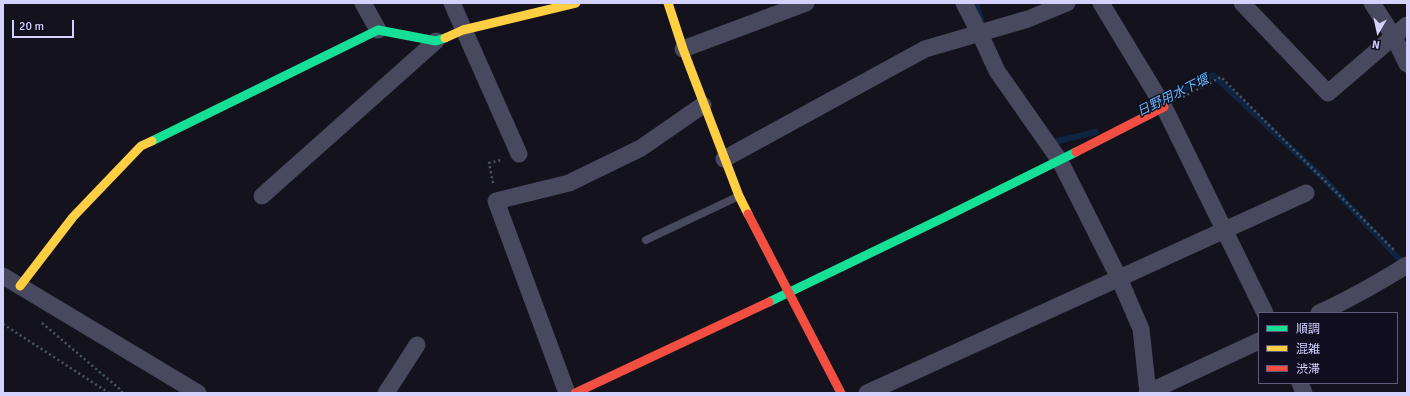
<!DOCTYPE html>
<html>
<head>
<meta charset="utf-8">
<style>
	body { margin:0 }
	#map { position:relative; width:1410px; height:396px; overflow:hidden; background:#14121d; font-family:Signika,"Noto Sans JP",sans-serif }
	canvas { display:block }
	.frame { position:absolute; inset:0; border:4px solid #d4d1fd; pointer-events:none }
	.legend { position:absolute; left:1258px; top:312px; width:140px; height:72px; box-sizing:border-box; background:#110e22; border:1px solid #5f5c7a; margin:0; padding:5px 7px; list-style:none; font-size:12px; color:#d4d1fd }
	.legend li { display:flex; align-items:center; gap:8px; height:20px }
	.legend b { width:20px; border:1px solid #5f5c7a }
	.north { position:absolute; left:1358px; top:12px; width:40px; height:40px; -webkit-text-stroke:3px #110e22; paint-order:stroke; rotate:189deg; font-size:11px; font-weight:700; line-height:16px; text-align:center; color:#d4d1fd }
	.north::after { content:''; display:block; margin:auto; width:14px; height:18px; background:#d4d1fd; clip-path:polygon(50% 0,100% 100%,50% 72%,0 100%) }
	.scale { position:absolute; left:12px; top:20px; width:62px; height:18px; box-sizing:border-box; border:2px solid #d4d1fd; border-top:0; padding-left:5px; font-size:12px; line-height:14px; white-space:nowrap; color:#d4d1fd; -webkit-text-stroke:3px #110e22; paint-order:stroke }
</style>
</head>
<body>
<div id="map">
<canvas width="1410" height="396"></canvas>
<div class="frame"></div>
<ul class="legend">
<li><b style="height:5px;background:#16e098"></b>順調</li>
<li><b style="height:5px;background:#ffcf43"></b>混雑</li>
<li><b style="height:5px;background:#f24e42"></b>渋滞</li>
</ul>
<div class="north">N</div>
<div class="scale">20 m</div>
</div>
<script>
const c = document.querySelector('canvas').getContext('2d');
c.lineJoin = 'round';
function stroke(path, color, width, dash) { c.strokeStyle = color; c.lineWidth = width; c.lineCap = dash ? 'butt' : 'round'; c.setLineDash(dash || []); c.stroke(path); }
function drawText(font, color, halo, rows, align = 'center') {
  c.font = font + ' Signika,"Noto Sans JP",sans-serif'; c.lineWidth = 3; c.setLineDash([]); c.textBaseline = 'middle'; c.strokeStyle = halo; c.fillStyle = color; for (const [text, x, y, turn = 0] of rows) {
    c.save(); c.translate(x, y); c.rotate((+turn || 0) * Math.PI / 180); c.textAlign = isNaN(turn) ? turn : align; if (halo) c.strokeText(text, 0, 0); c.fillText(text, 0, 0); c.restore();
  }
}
stroke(new Path2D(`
	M976 3 981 20
	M1162 100 1213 75 1324 179 1405 265
	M1049 143 1096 132`), '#0f2441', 6);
stroke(new Path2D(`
	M1183 97 1221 77 1395 251
	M493 183 489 163 501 160
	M42 323 122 391V393
	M3 324 109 393`), '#4a5964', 2.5, [2, 3]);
stroke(new Path2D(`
	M646 240 739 196`), '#48485e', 8);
stroke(new Path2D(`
	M363 3 378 30
	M452 3 519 154
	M964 3 980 34 997 71 1060 161 1119 278 1141 329 1148 393
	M1101 3 1164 107 1265 313
	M1242 3 1328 93 1407 25
	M1372 3 1394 37 1407 64
	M683 49 806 3
	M724 159 925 49 1028 19 1067 3
	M262 196 436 41
	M3 276 198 393
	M1319 313C1350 299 1378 283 1407 265
	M1300 383 1304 393
	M386 393 417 345
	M567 393 496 201 569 183 641 148 703 105
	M867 393 1306 193
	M1147 393 1259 341`), '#48485e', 17);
stroke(new Path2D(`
	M152 141 378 30 436 41 445 38
	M769 302 945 217 1076 152`), '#16e098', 9);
stroke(new Path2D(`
	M668 3 683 49 739 196 748 214
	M445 38 463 30 576 3
	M20 286 73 217 141 146 152 141`), '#ffcf43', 9);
stroke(new Path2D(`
	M1076 152 1164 107
	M748 214 841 393
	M575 393 769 302`), '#f24e42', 9);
drawText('italic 13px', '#63baf9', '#110e22', [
	["日野用水下堰",1173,96,-26]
]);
</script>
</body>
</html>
